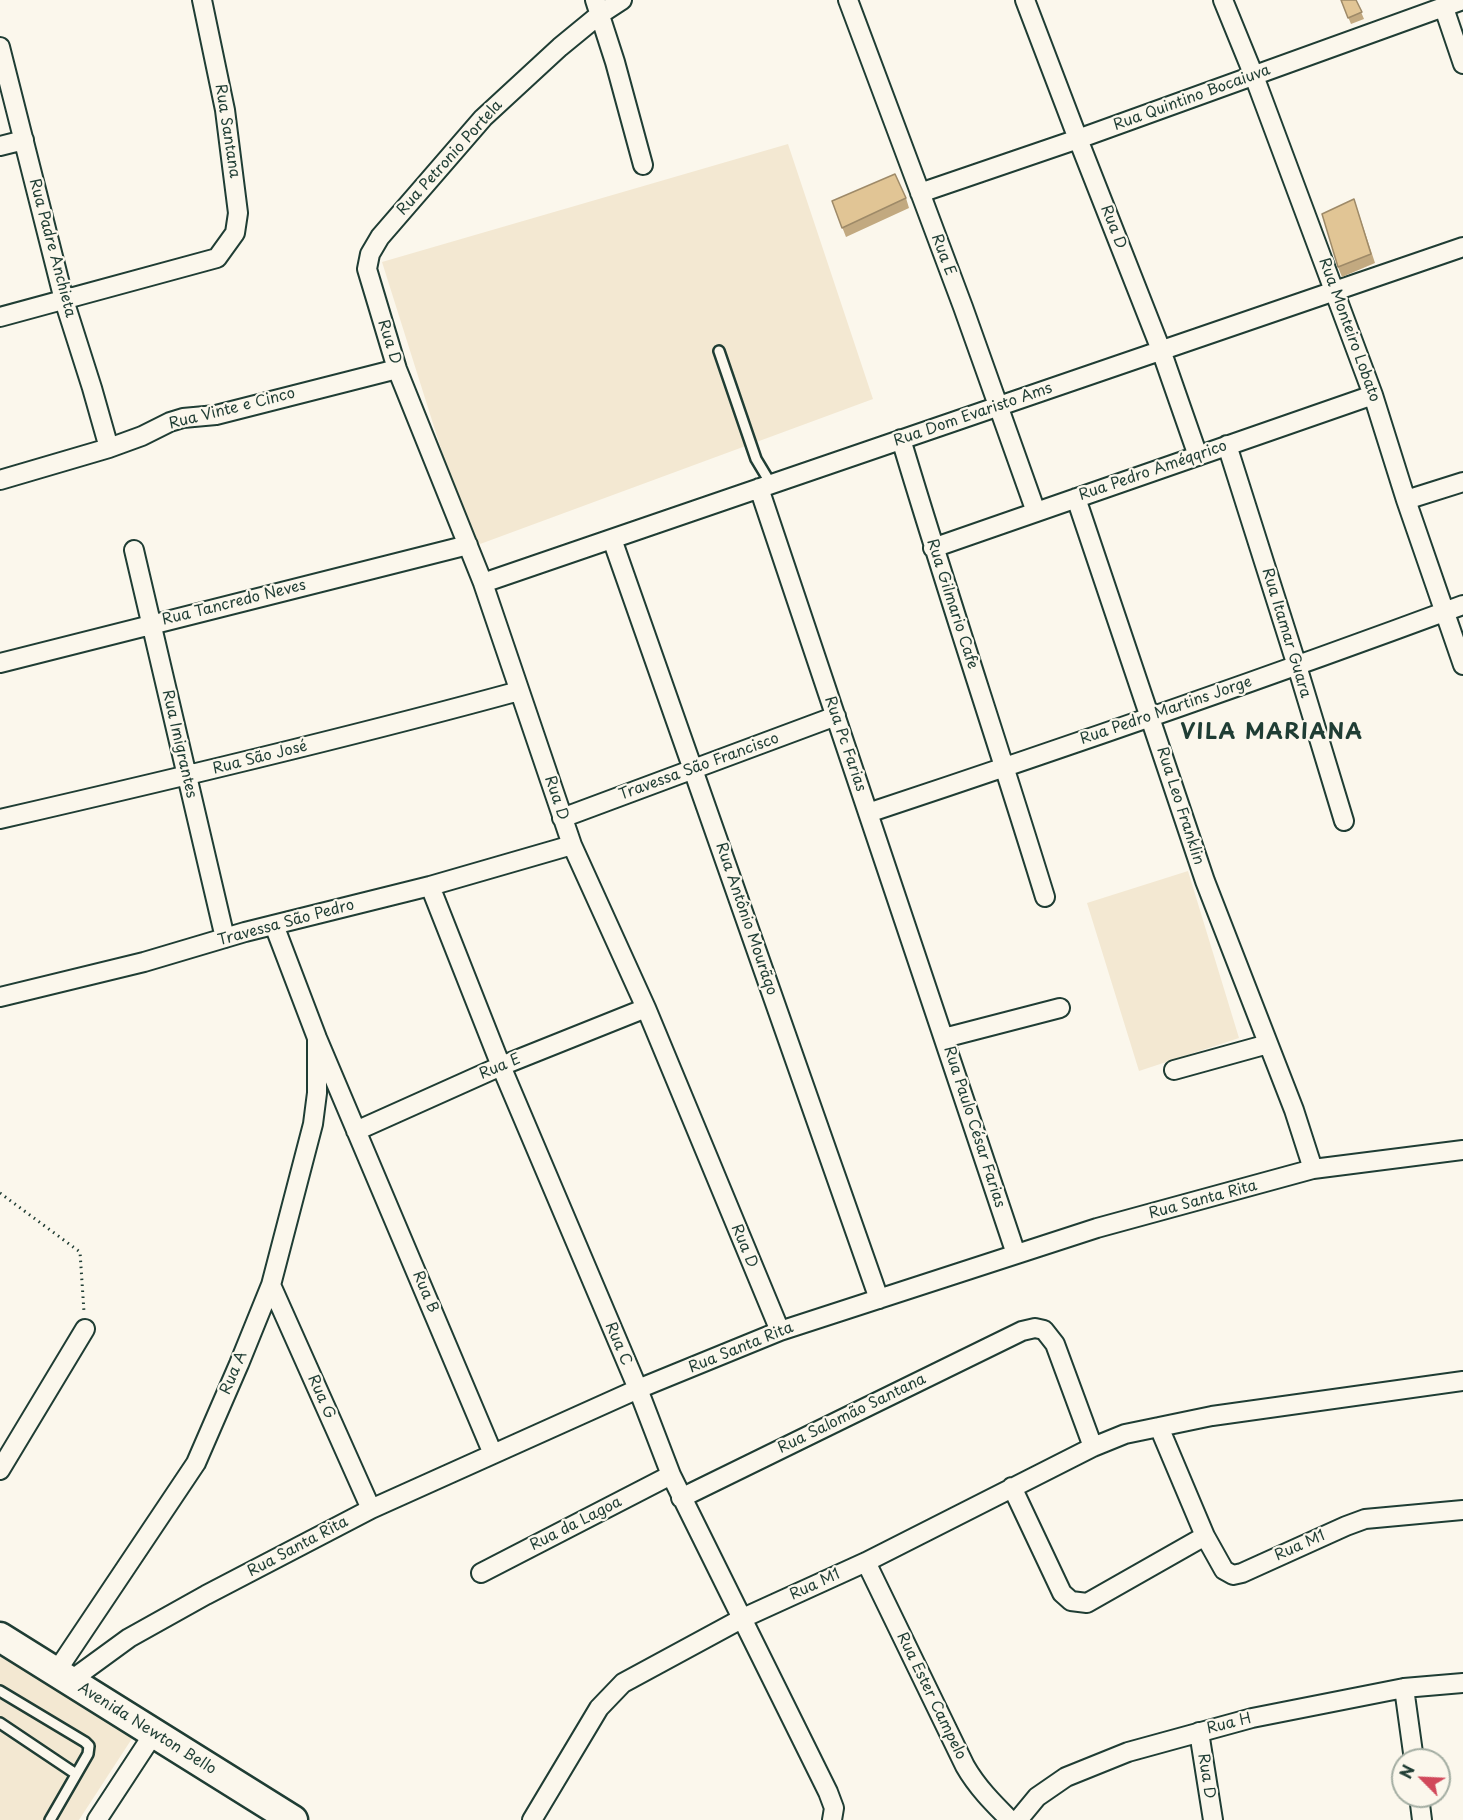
<!DOCTYPE html>
<html>
<head>
<meta charset="utf-8">
<style>
	body { margin:0 }
	#map { position:relative; width:1463px; height:1820px; overflow:hidden; background:#fbf7ec; font-family:"Playpen Sans",sans-serif }
	canvas { display:block }
	.north { position:absolute; left:1391px; top:1748px; width:60px; height:60px; box-sizing:border-box; background:#fbf7ec; border:2px solid #a3ada2; border-radius:50%; rotate:294deg; font-size:16px; font-weight:700; line-height:24px; text-align:center; color:#1f3d34 }
	.north::after { content:''; display:block; margin:auto; width:21px; height:27px; background:#d1495b; clip-path:polygon(50% 0,100% 100%,50% 72%,0 100%) }
</style>
</head>
<body>
<div id="map">
<canvas width="1463" height="1820"></canvas>
<div class="north">N</div>
</div>
<script>
const c = document.querySelector('canvas').getContext('2d');
c.lineJoin = 'round';
function paint(path, color) { c.fillStyle = color; c.fill(path, 'evenodd'); }
function stroke(path, color, width, dash) { c.strokeStyle = color; c.lineWidth = width; c.lineCap = dash ? 'butt' : 'round'; c.setLineDash(dash || []); c.stroke(path); }
function drawText(font, color, halo, rows, align = 'center') {
  c.font = font + ' "Playpen Sans",sans-serif'; c.lineWidth = 4.5; c.setLineDash([]); c.textBaseline = 'middle'; c.strokeStyle = halo; c.fillStyle = color; for (const [text, x, y, turn = 0] of rows) {
    c.save(); c.translate(x, y); c.rotate((+turn || 0) * Math.PI / 180); c.textAlign = isNaN(turn) ? turn : align; if (halo) c.strokeText(text, 0, 0); c.fillText(text, 0, 0); c.restore();
  }
}
paint(new Path2D(`
	M788 144 873 399 472 547 382 262Z
	M1188 871 1239 1038 1139 1071 1087 903Z
	M0 1651 133 1737 79 1820H0Z`), '#f3e8d2');
const service = new Path2D(`
	M719 351 756 459 771 484
	M0 1691 85 1742 89 1746 88 1754 50 1820
	M0 1723 76 1774`);
const minor = new Path2D(`
	M595 0 615 62 643 165
	M622 0 599 15 560 47 483 118 380 237 370 254 367 269 397 369 483 583 572 845 646 1008 780 1331
	M848 0 963 307 1036 512
	M1025 0 1078 139 1161 350 1198 456
	M1223 0 1254 76 1373 395 1406 500 1463 665
	M1444 8 1463 64
	M0 47 64 300 92 388 109 448
	M0 146 24 140
	M920 193 1078 139 1463 0
	M0 317 217 258 235 233 238 213 225 110 202 0
	M901 439C947 593 998 744 1045 897
	M1227 445 1297 666 1344 821
	M0 480 109 448 142 436 170 422 183 418 216 415 397 369
	M759 488 1016 1254
	M1076 498 1205 881 1294 1110 1313 1169
	M1406 500 1463 482
	M612 539 879 1299
	M933 548 1373 395
	M134 550 225 938
	M483 583 1463 247
	M0 663 468 545
	M868 813C1067 747 1266 678 1463 605
	M562 818 836 716
	M0 819C174 779 347 738 519 691
	M430 886 501 1066 638 1389 671 1475 828 1792 834 1808 832 1820
	M274 925 317 1038 493 1454
	M0 997 144 962 245 932 430 886 572 845
	M944 1038 1060 1008
	M1174 1070 1268 1044
	M356 1131 501 1066 646 1008
	M271 1285 371 1509
	M1159 1427 1212 1416 1463 1381
	M0 1470 85 1329
	M1012 1487 1062 1593 1071 1601 1087 1603 1205 1536
	M681 1498 1022 1331 1035 1328 1044 1330 1055 1344 1093 1447
	M866 1562 965 1766C977 1787 993 1803 1010 1820
	M481 1573 671 1475
	M56 1672 196 1463 239 1364 271 1285 313 1124 317 1093V1038
	M70 1681 129 1638 206 1595 371 1509 638 1389 780 1331 1097 1228 1313 1169 1463 1150
	M1404 1688 1414 1760
	M1199 1732 1213 1820
	M1419 1796 1422 1820
	M97 1820 154 1733
	M532 1820 599 1708 623 1683 743 1618 866 1562 1093 1447 1125 1434 1159 1427 1205 1536 1224 1570 1233 1575 1242 1573 1346 1526 1365 1519 1463 1510
	M1018 1820 1037 1797 1066 1777 1128 1752 1252 1718 1404 1688 1463 1683`);
const primary = new Path2D(`
	M0 1637 293 1820`);
stroke(service, '#1f3d34', 14);
stroke(minor, '#1f3d34', 22);
stroke(primary, '#1f3d34', 33);
stroke(new Path2D(`
	M0 1193 80 1252 84 1312`), '#1f3d34', 3, [1.5, 4.5]);
stroke(service, '#fbf7ec', 9);
stroke(minor, '#fbf7ec', 18);
stroke(primary, '#fbf7ec', 28);
paint(new Path2D(`
	M1341 0H1356L1364 19 1351 24Z
	M906 198 909 208 846 237 832 201Z
	M1354 199 1375 263 1342 277 1338 267Z`), '#c2a980');
const building = new Path2D(`
	M1341 0H1356L1362 12 1348 18Z
	M895 174 906 198 842 228 832 201Z
	M1354 199 1371 254 1338 267 1322 214Z`);
paint(building, '#e1c595');
stroke(building, '#9e8a68', 1.5);
drawText('15px', '#1f3d34', '#fbf7ec', [
	["Rua Quintino Bocaiuva",1192,98,-20],
	["Rua Santana",227,131,81],
	["Rua Petronio Portela",450,158,-48],
	["Rua D",1113,227,68],
	["Rua Padre Anchieta",52,248,75],
	["Rua E",943,255,69],
	["Rua Monteiro Lobato",1349,330,70],
	["Rua D",389,342,72],
	["Rua Vinte e Cinco",232,409,-14],
	["Rua Dom Evaristo Ams",973,415,-19],
	["Rua Pedro Améqqrico",1153,471,-19],
	["Rua Tancredo Neves",234,603,-14],
	["Rua Gilmario Cafe",952,604,72],
	["Rua Itamar Guara",1286,633,73],
	["Rua Pedro Martins Jorge",1166,711,-19],
	["Rua Imigrantes",179,744,77],
	["Rua Pc Farias",845,744,71],
	["Rua São José",260,758,-14],
	["Travessa São Francisco",699,767,-20],
	["Rua D",556,798,71],
	["Rua Leo Franklin",1180,806,72],
	["Rua Antônio Mourãqo",746,919,71],
	["Travessa São Pedro",286,923,-15],
	["Rua E",500,1067,-23],
	["Rua Paulo César Farias",974,1127,72],
	["Rua Santa Rita",1203,1200,-15],
	["Rua D",744,1246,67],
	["Rua B",425,1292,67],
	["Rua C",618,1344,67],
	["Rua Santa Rita",741,1348,-22],
	["Rua A",234,1373,-67],
	["Rua G",321,1397,66],
	["Rua Salomão Santana",852,1414,-26],
	["Rua da Lagoa",576,1524,-27],
	["Rua M1",1300,1546,-24],
	["Rua Santa Rita",298,1547,-28],
	["Rua M1",815,1585,-25],
	["Rua Ester Campelo",931,1696,64],
	["Rua H",1229,1724,-14],
	["Avenida Newton Bello",147,1729,32],
	["Rua D",1206,1776,81]
]);
c.letterSpacing = '1.5px';
drawText('bold 21px', '#1f3d34', '#fbf7ec', [
	["VILA MARIANA",1272,733]
]);
c.letterSpacing = '0px';
</script>
</body>
</html>
